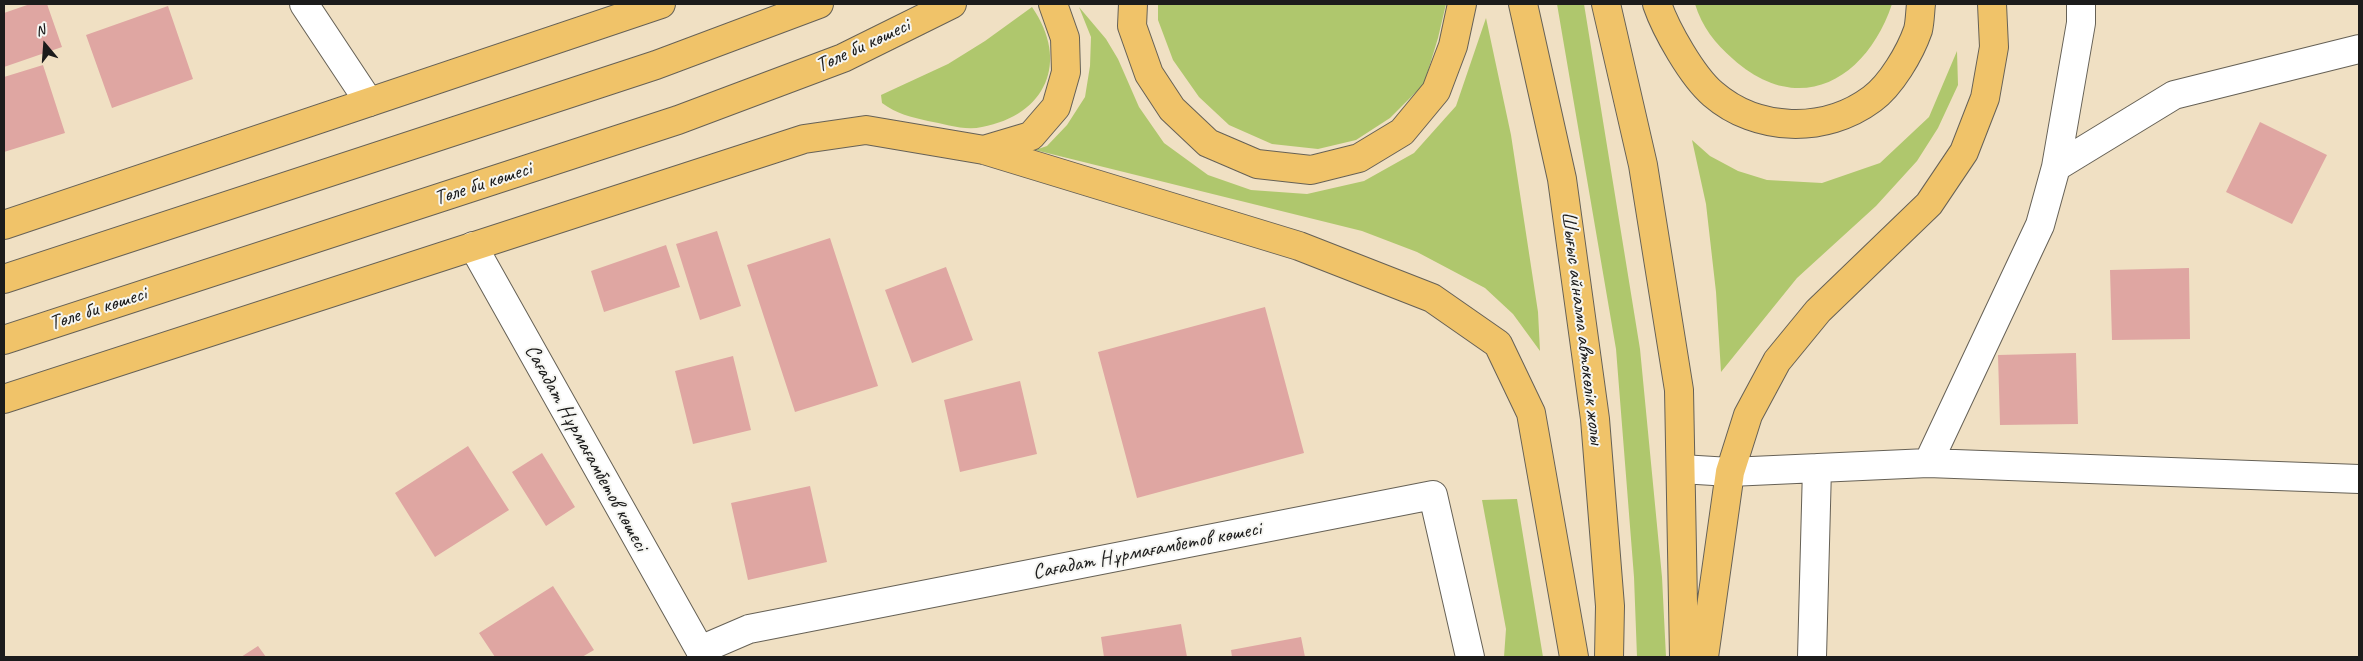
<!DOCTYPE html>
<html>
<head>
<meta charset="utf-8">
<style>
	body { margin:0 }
	#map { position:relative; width:2363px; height:661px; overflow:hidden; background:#f0e0c3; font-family:Caveat,sans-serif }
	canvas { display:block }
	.frame { position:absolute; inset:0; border:5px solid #1c1c1c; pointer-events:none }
	.north { position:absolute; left:20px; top:20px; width:50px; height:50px; -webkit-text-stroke:4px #f6f6f2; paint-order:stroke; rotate:342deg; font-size:14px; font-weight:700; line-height:20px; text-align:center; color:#1c1c1c }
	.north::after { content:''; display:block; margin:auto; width:18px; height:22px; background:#1c1c1c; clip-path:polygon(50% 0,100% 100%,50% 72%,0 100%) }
</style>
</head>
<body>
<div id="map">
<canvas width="2363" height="661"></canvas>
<div class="frame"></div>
<div class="north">N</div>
</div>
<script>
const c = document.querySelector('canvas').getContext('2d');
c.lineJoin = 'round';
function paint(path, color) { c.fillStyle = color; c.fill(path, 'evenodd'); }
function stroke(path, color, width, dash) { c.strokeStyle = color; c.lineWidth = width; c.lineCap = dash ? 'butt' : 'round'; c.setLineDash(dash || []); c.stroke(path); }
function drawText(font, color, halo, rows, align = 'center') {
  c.font = font + ' Caveat,sans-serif'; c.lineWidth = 4; c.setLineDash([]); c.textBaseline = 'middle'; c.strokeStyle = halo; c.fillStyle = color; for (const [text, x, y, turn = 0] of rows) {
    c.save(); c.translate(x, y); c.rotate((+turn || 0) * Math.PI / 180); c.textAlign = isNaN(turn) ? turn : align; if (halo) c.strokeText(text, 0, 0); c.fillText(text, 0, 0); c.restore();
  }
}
paint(new Path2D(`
	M1158 4H1446L1438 38 1424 84 1390 118 1356 140 1318 149 1272 144 1229 125 1199 97 1173 60 1158 20Z
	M1557 4H1584L1640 349 1662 577 1666 657H1637L1634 577 1616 349Z
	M1695 4H1892C1867 79 1800 119 1733 59 1715 43 1702 27 1695 4Z
	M1032 7C1070 62 1046 115 982 127 965 131 945 124 928 121 911 117 897 114 882 103L881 95 948 64 985 41Z
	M1079 7 1106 39 1118 59 1139 107 1164 143 1208 175 1251 190 1307 194 1364 181 1414 153 1456 106 1486 18 1511 135 1538 312 1540 351 1513 314 1485 288 1417 252 1362 231 1035 150 1047 146 1067 125 1085 97 1090 66 1091 37Z
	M1957 51 1958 85 1938 128 1917 161 1876 206 1797 278 1721 372 1716 292 1706 204 1692 140 1710 156 1738 171 1767 180 1822 183 1880 163 1929 117Z
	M1517 499 1543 657H1504L1506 629 1482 500Z`), '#afc76d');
paint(new Path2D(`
	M30 4H47L62 47 4 67V13Z
	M168 6 193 79 112 108 86 35Z
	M43 65 65 133 4 152V77Z
	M2260 122 2327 155 2292 224 2226 192Z
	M717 231 741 306 700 320 676 244Z
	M830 238 878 386 795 412 747 265Z
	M666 245 680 287 604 312 591 271Z
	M946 267 973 340 912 363 885 290Z
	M2189 268 2190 339 2112 340 2110 270Z
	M1265 307 1304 453 1137 498 1098 352Z
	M2076 353 2078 424 2000 425 1998 355Z
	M733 356 751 430 693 444 675 371Z
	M1020 381 1037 454 960 472 944 400Z
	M468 446 509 510 435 557 395 493Z
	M542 453 575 507 546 526 512 472Z
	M810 486 827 562 748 580 731 503Z
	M553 586 594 650 582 657H495L479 633Z
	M1181 624 1187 657H1104L1101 637Z
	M1301 637 1305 657H1232L1231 650Z
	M258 646 266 657H241Z`), '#dfa6a2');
const minor = new Path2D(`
	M304 4 369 102
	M2056 167 2174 95 2359 49
	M473 246 700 650 702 657
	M1928 463 2040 225 2056 167 2081 23V4
	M1681 469 1730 472 1928 463 2359 479
	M700 650 749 629 1433 495 1470 657
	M1812 657 1817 468`);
const major = new Path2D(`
	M1133 4 1132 26 1149 74 1172 109 1208 143 1257 164 1311 170 1359 158 1402 132 1436 91 1453 46 1462 4
	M1523 4 1562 179 1595 419 1610 606 1609 657
	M1606 4 1643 165 1679 390 1684 657
	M1657 4C1666 30 1692 76 1713 94 1757 132 1825 134 1872 99 1891 85 1910 53 1918 30 1920 22 1920 12 1921 4
	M984 150 1031 136 1056 107 1066 72 1065 38 1053 4
	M4 225 661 4
	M4 279 656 65 819 4
	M4 340 678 120 843 58 952 4
	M4 399 804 139 866 130 984 150 1299 246 1432 298 1498 344 1531 413 1574 657
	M1704 657 1730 472 1748 415 1777 361 1818 311 1929 204 1964 152 1985 98 1994 47 1992 4`);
stroke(minor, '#666156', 30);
stroke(major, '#666156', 30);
stroke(minor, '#fff', 28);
stroke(major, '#f0c369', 28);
drawText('21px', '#1c1c1c', '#f6f6f2', [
	["Төле би көшесі",863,46,-25],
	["Төле би көшесі",483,184,-18],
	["Төле би көшесі",98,309,-18],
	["Шығыс айналма автокөлік жолы",1582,328,83],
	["Сағадат Нұрмағамбетов көшесі",586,448,61],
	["Сағадат Нұрмағамбетов көшесі",1147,551,-11]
]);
</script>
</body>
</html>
